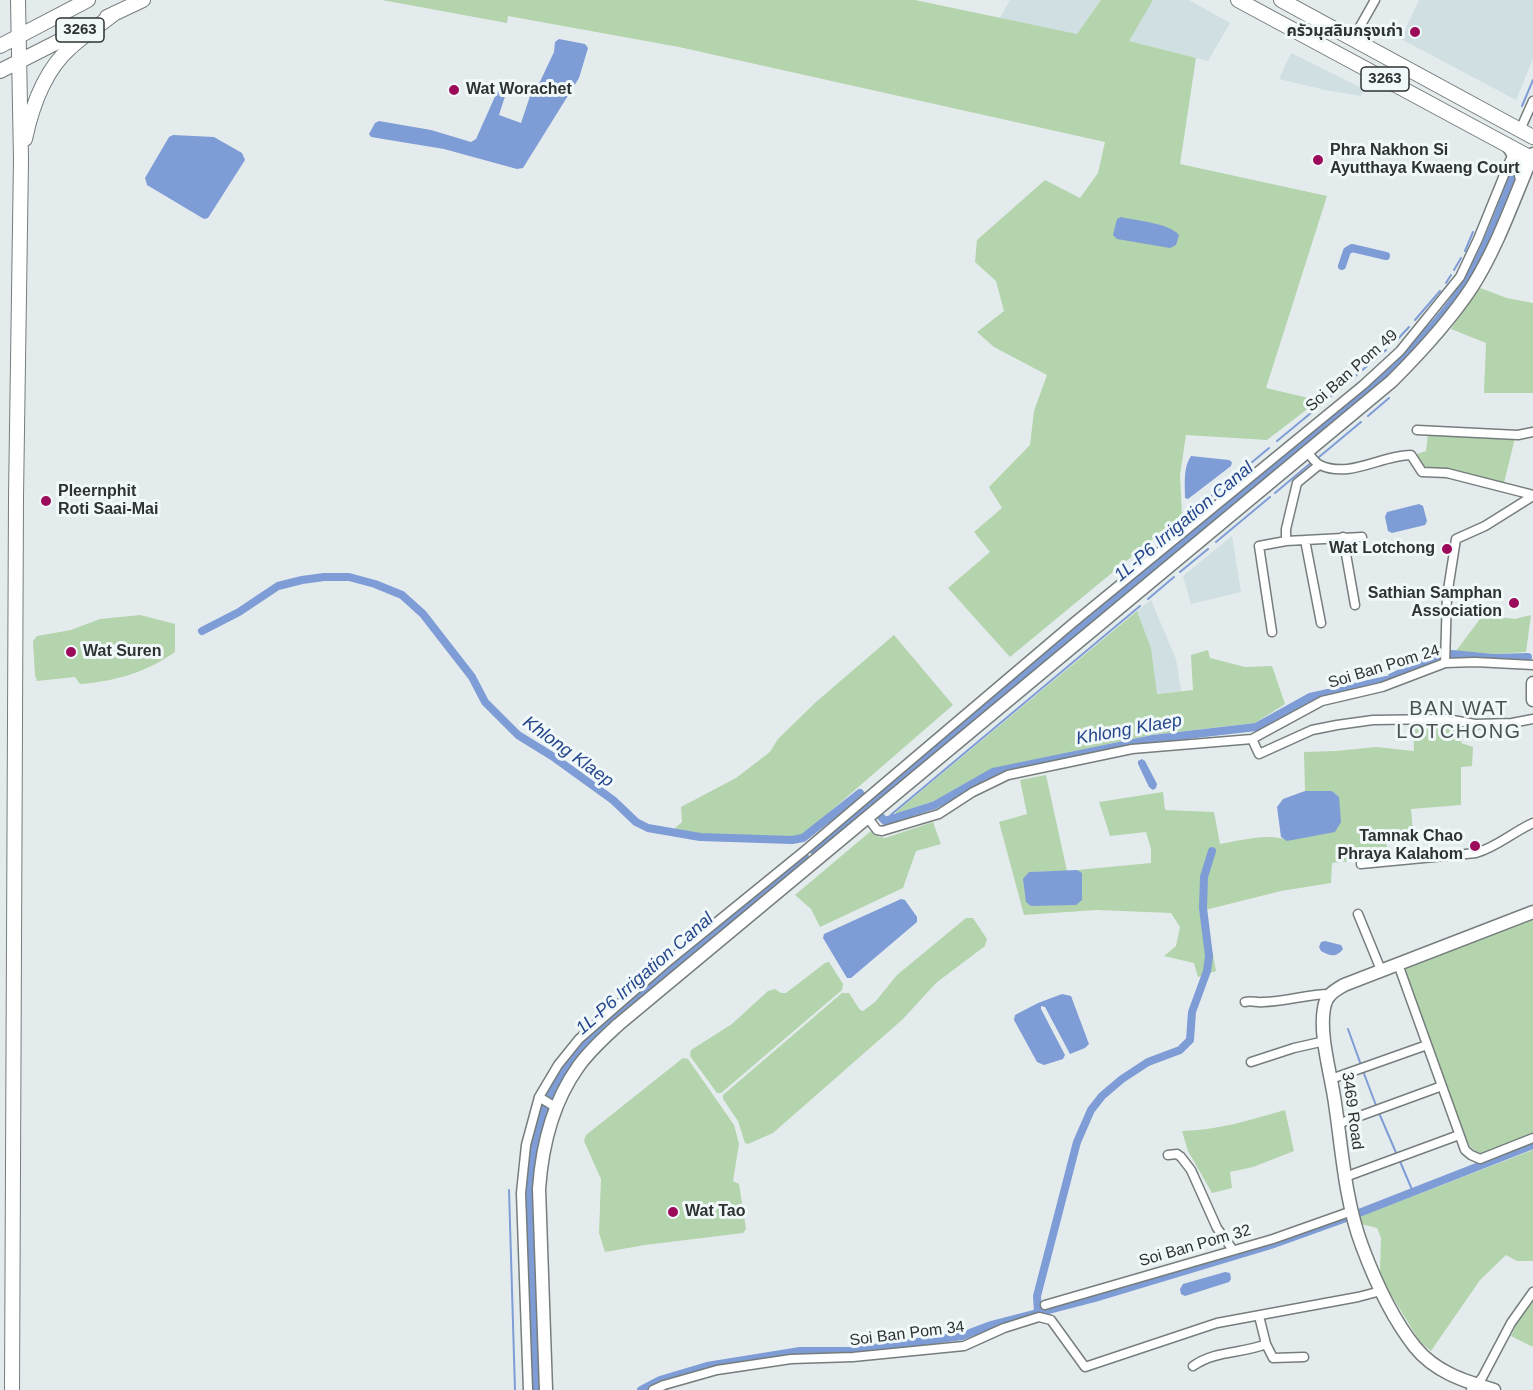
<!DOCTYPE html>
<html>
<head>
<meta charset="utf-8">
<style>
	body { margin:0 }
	canvas { display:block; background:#e4ebec }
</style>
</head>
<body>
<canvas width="1533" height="1390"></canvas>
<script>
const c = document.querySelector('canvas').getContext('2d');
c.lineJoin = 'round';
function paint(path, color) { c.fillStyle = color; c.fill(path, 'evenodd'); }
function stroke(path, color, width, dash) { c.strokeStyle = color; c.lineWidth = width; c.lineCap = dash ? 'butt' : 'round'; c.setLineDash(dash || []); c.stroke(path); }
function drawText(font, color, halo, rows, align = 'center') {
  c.font = font + ' Arial,"Noto Sans Thai",sans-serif'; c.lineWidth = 6; c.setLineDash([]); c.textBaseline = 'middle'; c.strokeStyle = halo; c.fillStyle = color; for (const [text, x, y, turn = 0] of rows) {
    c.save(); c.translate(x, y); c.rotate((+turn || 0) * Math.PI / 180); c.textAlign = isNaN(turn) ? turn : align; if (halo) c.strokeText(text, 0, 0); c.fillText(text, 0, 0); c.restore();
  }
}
paint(new Path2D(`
	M1010 0H1101L1077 34 1000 18Z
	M1153 0H1189L1230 23 1208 61 1128 41Z
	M1419 0H1533V59L1516 100 1401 39Z
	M1291 53 1364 89 1361 96 1325 90 1279 79Z
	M1232 536 1241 592 1191 604 1183 576Z
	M1151 600 1176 659 1181 691 1156 694 1151 648 1137 611Z`), '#d0dfe1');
paint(new Path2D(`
	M382 0H915L1077 34 1101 0H1153L1129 41 1196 58 1180 164 1327 196 1266 388 1313 399 1314 404 1267 440 1186 435 1180 475 1182 515 1010 657 948 588 990 552 974 532 1002 508 989 487 1030 445 1034 411 1047 375 994 347 977 332 1004 311 996 281 975 262 977 240 1045 180 1080 198 1098 173 1105 142 679 47 508 16 507 23Z
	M1480 288 1507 298 1533 303V393H1484L1486 343 1451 329Z
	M1428 434 1515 438 1504 483 1422 466 1417 454 1426 451Z
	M1137 611 1151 648 1157 694 1193 690 1191 655 1208 650 1210 658 1245 667 1272 666 1285 704 1255 723 1151 735 991 769 934 801 896 814V812Z
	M140 615 175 624V652C145 673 116 681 80 684L75 677 37 681 35 675 33 641 37 636 71 630 100 619Z
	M1483 615 1515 619 1531 615 1526 652 1494 654 1456 651Z
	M894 635 953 705 796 841 701 837 678 832 675 828 682 822 681 807 736 778 770 752 778 739 816 702Z
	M1442 724 1465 726 1461 743 1473 747 1472 766 1461 767V805L1411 809 1413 833 1386 836 1388 857 1332 863 1331 883 1281 891 1205 910 1216 971 1198 977 1194 963 1164 956 1176 946 1180 927 1171 913 1096 910 1024 915 999 822 1027 814 1020 780 1046 775 1067 871 1029 872 1082 874 1077 870 1151 863V849L1146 832 1110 836 1099 802 1163 792 1165 810 1214 812 1220 844C1238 841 1272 832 1288 841L1339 797 1332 791H1305L1304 752 1336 751 1376 747 1414 751 1413 725Z
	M933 822 941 844 916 851 903 888 820 927 811 909 795 895 871 831 876 836 885 838Z
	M1533 914V1134L1480 1155 1465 1142 1401 965Z
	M966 918H973L987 939 985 946 936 983 903 1019 773 1133 748 1144 745 1143 738 1121 723 1099V1095L842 993H849L860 1010 863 1011 875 1002 897 975Z
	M829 962 843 984 842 990 721 1093H717L690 1056 691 1050 732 1024 768 991 775 989 781 993H786L825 963Z
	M683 1058 688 1059 734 1125 739 1144 733 1181 739 1184 746 1229 743 1233 645 1245 605 1252 599 1233 601 1179 584 1141 586 1135Z
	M1285 1110 1294 1151 1253 1167 1230 1172 1232 1188 1212 1193 1188 1151 1182 1131C1219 1130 1250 1120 1285 1110Z
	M1533 1150V1261H1517L1506 1255 1480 1280 1431 1351 1420 1342 1387 1288 1380 1271 1381 1238 1377 1228 1361 1224 1359 1217Z
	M1533 1299V1346H1531L1511 1336 1521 1315Z`), '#b3d4ac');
paint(new Path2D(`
	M559 39 585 44 588 48 579 78 523 168 517 169 444 149 371 137 369 134 375 123 379 121 431 130 471 142 476 139 497 92 503 89 507 90 499 115 521 123 532 90 537 88 554 52 555 42Z
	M173 135 214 137 242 153 245 160 208 218 204 219 147 185 145 178 169 137Z
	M1121 217C1137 221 1169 223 1179 235L1176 245 1170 248 1117 239 1113 235 1117 219Z
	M1191 456 1229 460 1232 462 1231 466 1188 499 1185 498C1185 484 1183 467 1191 456Z
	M1419 504 1423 506 1427 521 1425 525 1392 533 1388 531 1385 517 1387 512Z
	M1142 759 1145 761 1157 784 1156 788 1153 790 1149 787 1138 764V761Z
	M1305 791H1332L1339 797 1341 822 1335 832 1287 841 1281 837 1277 807 1283 799Z
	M1077 870 1082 873V900L1076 905 1031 906 1026 902 1023 879 1029 872Z
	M901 899 905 900 917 917V922L851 978H847L823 938 824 934Z
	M1325 941 1341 945 1343 949C1336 958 1330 956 1321 951L1319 947 1321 942Z
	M1062 994 1071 996 1089 1044 1085 1048 1070 1054 1045 1007 1041 1006V1009L1065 1055 1063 1059 1044 1065 1037 1062 1014 1020 1015 1015 1038 1003Z
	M1225 1272 1230 1273 1231 1279 1229 1282 1185 1296 1181 1294 1180 1289 1183 1284Z`), '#7e9cd6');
stroke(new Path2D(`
	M1522 106 1533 80
	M1465 251 1473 232
	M1454 270 1461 258
	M1446 283 1451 275
	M1415 320 1440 291
	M1395 342 1409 327
	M1353 378 1386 350
	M1368 416 1389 398
	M1277 441 1346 384
	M1319 457 1361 422
	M1275 493 1312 462
	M1190 514 1269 448
	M1216 542 1270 497
	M1180 572 1208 549
	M1148 599 1174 577
	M885 821 893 813 1140 606
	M1348 1029 1361 1065
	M1363 1071 1377 1108
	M1379 1113 1397 1155
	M1399 1159 1413 1192
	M509 1190 515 1390`), '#7e9cd6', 2);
stroke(new Path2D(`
	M1342 266 1347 251 1352 248 1386 256
	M202 631 239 612 278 586 302 580 324 577H349L375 584 402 595 423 614 472 677 485 702 518 735 552 756 613 800 636 822 648 828 700 837 792 840 803 838 860 793 862 796
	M1392 677 1439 656 1452 654 1493 658 1528 657
	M882 818 885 821 935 805 993 772 1153 739 1256 727 1310 697 1387 680
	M813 850 1392 369C1416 343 1443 318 1462 288 1486 253 1500 208 1516 169
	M1359 1213 1533 1145
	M1038 1313 1037 1296 1077 1142 1091 1110 1102 1096 1122 1079 1148 1062 1180 1050 1190 1040 1192 1012 1207 971 1209 956 1203 908 1204 877 1212 851
	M537 1390C535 1348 533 1305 532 1263 530 1210 525 1155 546 1105 561 1071 584 1043 611 1018L805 857
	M641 1390 660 1380 707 1366 800 1351H851L962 1336 991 1325 1095 1298 1271 1245 1346 1218`), '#7e9cd6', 8);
const street = new Path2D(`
	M1353 39 1375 0
	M1520 130 1533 101
	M1417 430 1518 435 1533 432
	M1307 452C1311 456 1315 463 1320 465 1349 479 1382 455 1411 455L1422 472 1447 473 1533 495
	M1343 537 1355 605
	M1305 540 1321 623
	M1286 541V529L1297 483 1319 465
	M1272 632 1259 546 1286 541 1362 537
	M1445 663 1447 596 1456 539 1485 526 1533 496
	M1252 739 1259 754 1312 730 1337 725 1373 720 1447 719 1475 724 1512 723 1533 719
	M868 818 877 830 882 831 939 814 973 792 1008 775 1132 749 1252 739 1322 701 1382 687 1445 663 1475 662 1533 665
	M1361 864 1476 853C1497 847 1513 832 1533 823
	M1358 914 1381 970
	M1398 964 1465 1150 1471 1155 1480 1159 1533 1138
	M1245 1002C1252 1000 1256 1003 1263 1002 1286 1002 1307 994 1329 994
	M1251 1062 1294 1048 1325 1041
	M1331 1079 1427 1045
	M539 1097 557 1108
	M1338 1124 1442 1086
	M1168 1155 1177 1154 1181 1157 1191 1170 1217 1228 1233 1250
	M1345 1177 1459 1135
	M1045 1305 1273 1239 1352 1211
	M1259 1316 1266 1344 1273 1358 1304 1357
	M1193 1366C1216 1350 1242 1354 1266 1344
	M528 1390 521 1193 526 1145 539 1097 558 1065 579 1039 665 964 804 851 1074 622 1363 385 1400 351 1460 277 1478 239 1513 153
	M653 1390 664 1385 717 1370 791 1359 853 1357 964 1346 1004 1328 1039 1317 1051 1320 1085 1367 1217 1323 1358 1297 1381 1291
	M1471 1390 1482 1378 1511 1323 1533 1292`);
const secondary = new Path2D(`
	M1508 146 1518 161 1522 180
	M1533 683V700
	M546 1390 539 1189C542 1146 553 1102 578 1067 589 1051 605 1037 619 1024L1392 381C1421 352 1449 322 1472 287 1498 246 1514 198 1533 154
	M1494 1390C1464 1381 1435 1372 1415 1347 1392 1318 1375 1281 1362 1246 1345 1201 1342 1150 1335 1103 1331 1074 1319 1036 1324 1008 1326 995 1334 991 1344 985L1533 912`);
const primary = new Path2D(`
	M1238 0 1533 159
	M1281 0 1533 137
	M107 17 143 0
	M0 46 88 0
	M0 71 87 27
	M25 139C32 106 44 71 70 48 84 35 100 25 115 13
	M12 1390 16 497 21 159 18 0`);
stroke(street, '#767d7d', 11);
stroke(secondary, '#767d7d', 15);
stroke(primary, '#767d7d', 16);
stroke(street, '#fff', 8);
stroke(secondary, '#fff', 12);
stroke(primary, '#fff', 14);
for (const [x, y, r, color] of [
	[1415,32,6,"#9b0b5a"],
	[454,90,6,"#9b0b5a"],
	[1318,160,6,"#9b0b5a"],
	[46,501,6,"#9b0b5a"],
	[1447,549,6,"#9b0b5a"],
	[1514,603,6,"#9b0b5a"],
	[71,652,6,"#9b0b5a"],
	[1475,846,6,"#9b0b5a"],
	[673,1212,6,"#9b0b5a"]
]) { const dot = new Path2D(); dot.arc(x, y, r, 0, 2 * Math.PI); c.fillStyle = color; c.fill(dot); stroke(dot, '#f1f8f9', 2); }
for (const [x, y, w] of [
	[80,30,48],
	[1385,79,48]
]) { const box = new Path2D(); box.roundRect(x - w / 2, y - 12, w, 24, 4.5); c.fillStyle = '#f1f8f9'; c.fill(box); stroke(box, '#2f3232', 1.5); }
drawText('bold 15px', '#2f3232', null, [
	["3263",80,30],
	["3263",1385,79]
]);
drawText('bold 16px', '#2f3232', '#f1f8f9', [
	["ครัวมุสลิมกรุงเก่า",1403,32,"right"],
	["Wat Worachet",466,90],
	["Phra Nakhon Si",1330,151],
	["Ayutthaya Kwaeng Court",1330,169],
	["Pleernphit",58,492],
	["Roti Saai-Mai",58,510],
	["Wat Lotchong",1435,549,"right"],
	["Sathian Samphan",1502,594,"right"],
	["Association",1502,612,"right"],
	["Wat Suren",83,652],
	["Tamnak Chao",1463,837,"right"],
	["Phraya Kalahom",1463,855,"right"],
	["Wat Tao",685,1212]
], 'left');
drawText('16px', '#2f3232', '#f1f8f9', [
	["Soi Ban Pom 49",1352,371,-41],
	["Soi Ban Pom 24",1384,667,-17],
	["3469 Road",1352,1111,82],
	["Soi Ban Pom 32",1195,1246,-16],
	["Soi Ban Pom 34",907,1334,-7]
]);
drawText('italic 18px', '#26478d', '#f1f8f9', [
	["1L-P6 Irrigation Canal",1184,522,-40],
	["Khlong Klaep",1129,730,-10],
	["Khlong Klaep",568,752,36],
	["1L-P6 Irrigation Canal",645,974,-41]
]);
c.letterSpacing = '1.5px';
drawText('20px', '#4d5354', '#f1f8f9', [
	["BAN WAT",1459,709],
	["LOTCHONG",1459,732]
]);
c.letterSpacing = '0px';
</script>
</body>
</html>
